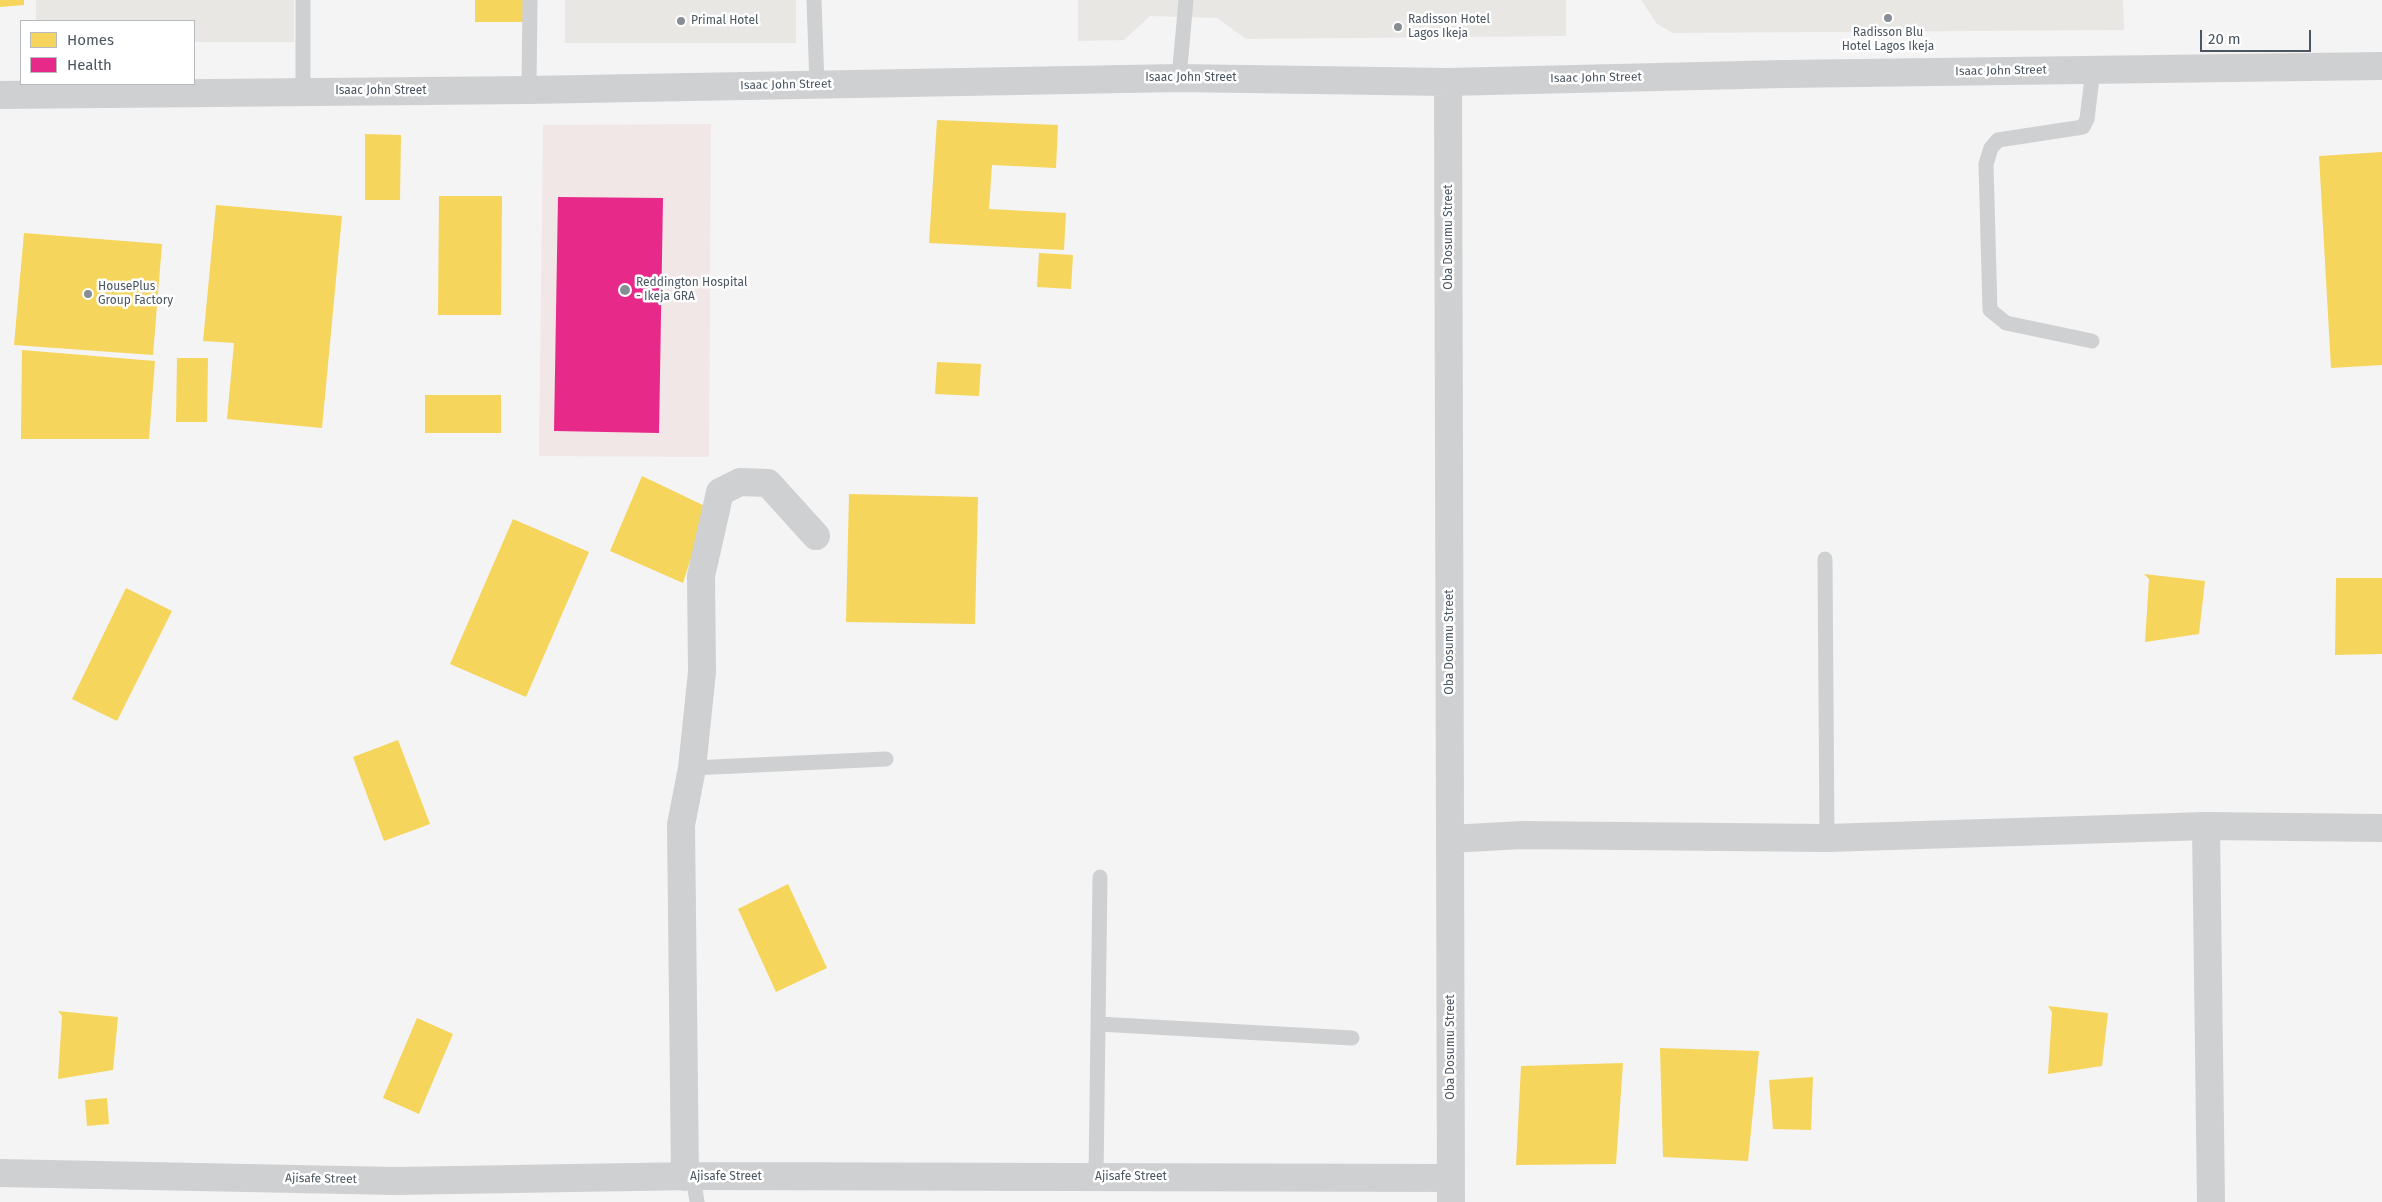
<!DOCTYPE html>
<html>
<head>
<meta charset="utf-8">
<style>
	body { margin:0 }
	#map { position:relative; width:2382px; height:1202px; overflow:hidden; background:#f4f4f4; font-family:"Fira Sans",sans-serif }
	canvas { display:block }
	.legend { position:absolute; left:20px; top:20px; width:175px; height:65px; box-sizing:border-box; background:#fff; border:1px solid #b7bbc0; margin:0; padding:6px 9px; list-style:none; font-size:15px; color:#4a5661 }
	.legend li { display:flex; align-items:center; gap:10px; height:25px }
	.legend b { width:25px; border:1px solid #b7bbc0 }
	.scale { position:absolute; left:2200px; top:30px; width:111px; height:22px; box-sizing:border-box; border:2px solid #4a5661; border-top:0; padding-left:6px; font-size:15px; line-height:18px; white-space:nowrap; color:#4a5661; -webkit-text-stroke:4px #fff; paint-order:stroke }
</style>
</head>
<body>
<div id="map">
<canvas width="2382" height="1202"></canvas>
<ul class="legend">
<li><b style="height:14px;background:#f6d55c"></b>Homes</li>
<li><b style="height:14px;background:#e7298a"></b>Health</li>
</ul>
<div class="scale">20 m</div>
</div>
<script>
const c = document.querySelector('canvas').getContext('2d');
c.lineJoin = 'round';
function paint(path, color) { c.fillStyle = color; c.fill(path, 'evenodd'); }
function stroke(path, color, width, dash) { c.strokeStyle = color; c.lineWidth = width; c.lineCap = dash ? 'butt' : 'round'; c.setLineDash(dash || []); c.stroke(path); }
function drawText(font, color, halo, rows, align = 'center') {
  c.font = font + ' "Fira Sans",sans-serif'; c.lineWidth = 5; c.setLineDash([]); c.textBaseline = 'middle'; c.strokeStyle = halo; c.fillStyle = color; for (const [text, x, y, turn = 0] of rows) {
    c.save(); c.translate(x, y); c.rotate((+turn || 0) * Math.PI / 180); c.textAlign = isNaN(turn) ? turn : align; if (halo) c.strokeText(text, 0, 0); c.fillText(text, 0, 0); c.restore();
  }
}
paint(new Path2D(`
	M36 0H294V42H194V21H36Z
	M565 0H796V43H565Z
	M1078 0H1566V36L1246 39 1217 18 1150 16 1124 40 1078 41Z
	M1641 0H2123L2124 30 1673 33 1657 24Z`), '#e8e7e3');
paint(new Path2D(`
	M711 124 709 457 539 456 543 125Z`), '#f1e7e6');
paint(new Path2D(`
	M0 0H24V5L0 7Z
	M475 0H523V22H475Z
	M937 120 1058 125 1056 168 992 165 989 209 1066 213 1064 250 929 243Z
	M365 134 401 135 400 200H365Z
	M2382 152V365L2331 368 2319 156Z
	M439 196H502L501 315H438Z
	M216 205 342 216 322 428 227 419 234 343 203 341Z
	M24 233 162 244 153 355 14 345Z
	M1039 253 1073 255 1071 289 1037 287Z
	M22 350 155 361 149 439H21Z
	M177 358H208L207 422H176Z
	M937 362 981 364 979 396 935 394Z
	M425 395H501V433H425Z
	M642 476 707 507 683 583 610 551Z
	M849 494 978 497 975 624 846 622Z
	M513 519 589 552 526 697 450 664Z
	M2144 574 2205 581 2199 634 2145 642 2149 579Z
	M2336 578H2382V654L2335 655Z
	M126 588 172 611 117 721 72 699Z
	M398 740 430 824 384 841 353 757Z
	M788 884 827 968 776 992 738 909Z
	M2048 1006 2108 1013 2102 1066 2048 1074 2052 1012Z
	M58 1011 118 1017 113 1070 58 1079 62 1016Z
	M417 1018 453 1034 419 1114 383 1098Z
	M1660 1048 1759 1051 1748 1161 1663 1157Z
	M1623 1063 1616 1164 1516 1165 1521 1066Z
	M1813 1077 1811 1130 1773 1129 1769 1080Z
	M107 1098 109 1124 87 1126 85 1100Z`), '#f6d55c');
paint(new Path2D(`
	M558 197 663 198 659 433 554 431Z`), '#e7298a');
stroke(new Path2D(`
	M303 0V91
	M814 0 817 85
	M1179 78 1186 0
	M529 90 530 0
	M2092 341 2006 323 1990 310 1986 164 1991 148 1998 140 2083 127 2087 119 2093 70
	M1825 559 1827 838
	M692 768 886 759
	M1098 1024 1352 1038
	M693 1176 697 1202
	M1096 1177 1100 877`), '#ced0d2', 15);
stroke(new Path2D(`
	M1448 82 1451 1202
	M0 95 529 90 1179 78 1448 82 1784 74 2382 66
	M2206 826 2211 1202
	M1450 839 1522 835 1827 838 2206 826 2382 828
	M0 1173 395 1181 693 1176 1451 1178
	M685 1177 681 825 692 768 702 672 701 576 720 492 740 482 768 483 816 536`), '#ced0d2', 28);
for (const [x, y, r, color] of [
	[1888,18,5,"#868d94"],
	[681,21,5,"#868d94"],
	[1398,27,5,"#868d94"],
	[625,290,6,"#868d94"],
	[88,294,5,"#868d94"]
]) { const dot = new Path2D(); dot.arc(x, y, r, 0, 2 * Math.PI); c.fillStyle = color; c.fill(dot); stroke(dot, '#fff', 2); }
drawText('12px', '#4a5661', '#fff', [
	["Radisson Hotel",1408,20],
	["Lagos Ikeja",1408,34],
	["Primal Hotel",691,21],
	["Radisson Blu",1888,33,"center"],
	["Hotel Lagos Ikeja",1888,47,"center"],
	["Reddington Hospital",636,283],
	["- Ikeja GRA",636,297],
	["HousePlus",98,287],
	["Group Factory",98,301]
], 'left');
drawText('12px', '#4a5661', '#fff', [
	["Isaac John Street",2001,71,-1],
	["Isaac John Street",1191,78],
	["Isaac John Street",1596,78,-1],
	["Isaac John Street",786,85,-1],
	["Isaac John Street",381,91],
	["Oba Dosumu Street",1449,237,-90],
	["Oba Dosumu Street",1450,642,-90],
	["Oba Dosumu Street",1451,1047,-90],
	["Ajisafe Street",726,1177],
	["Ajisafe Street",1131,1177],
	["Ajisafe Street",321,1179,1]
]);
</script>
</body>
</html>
